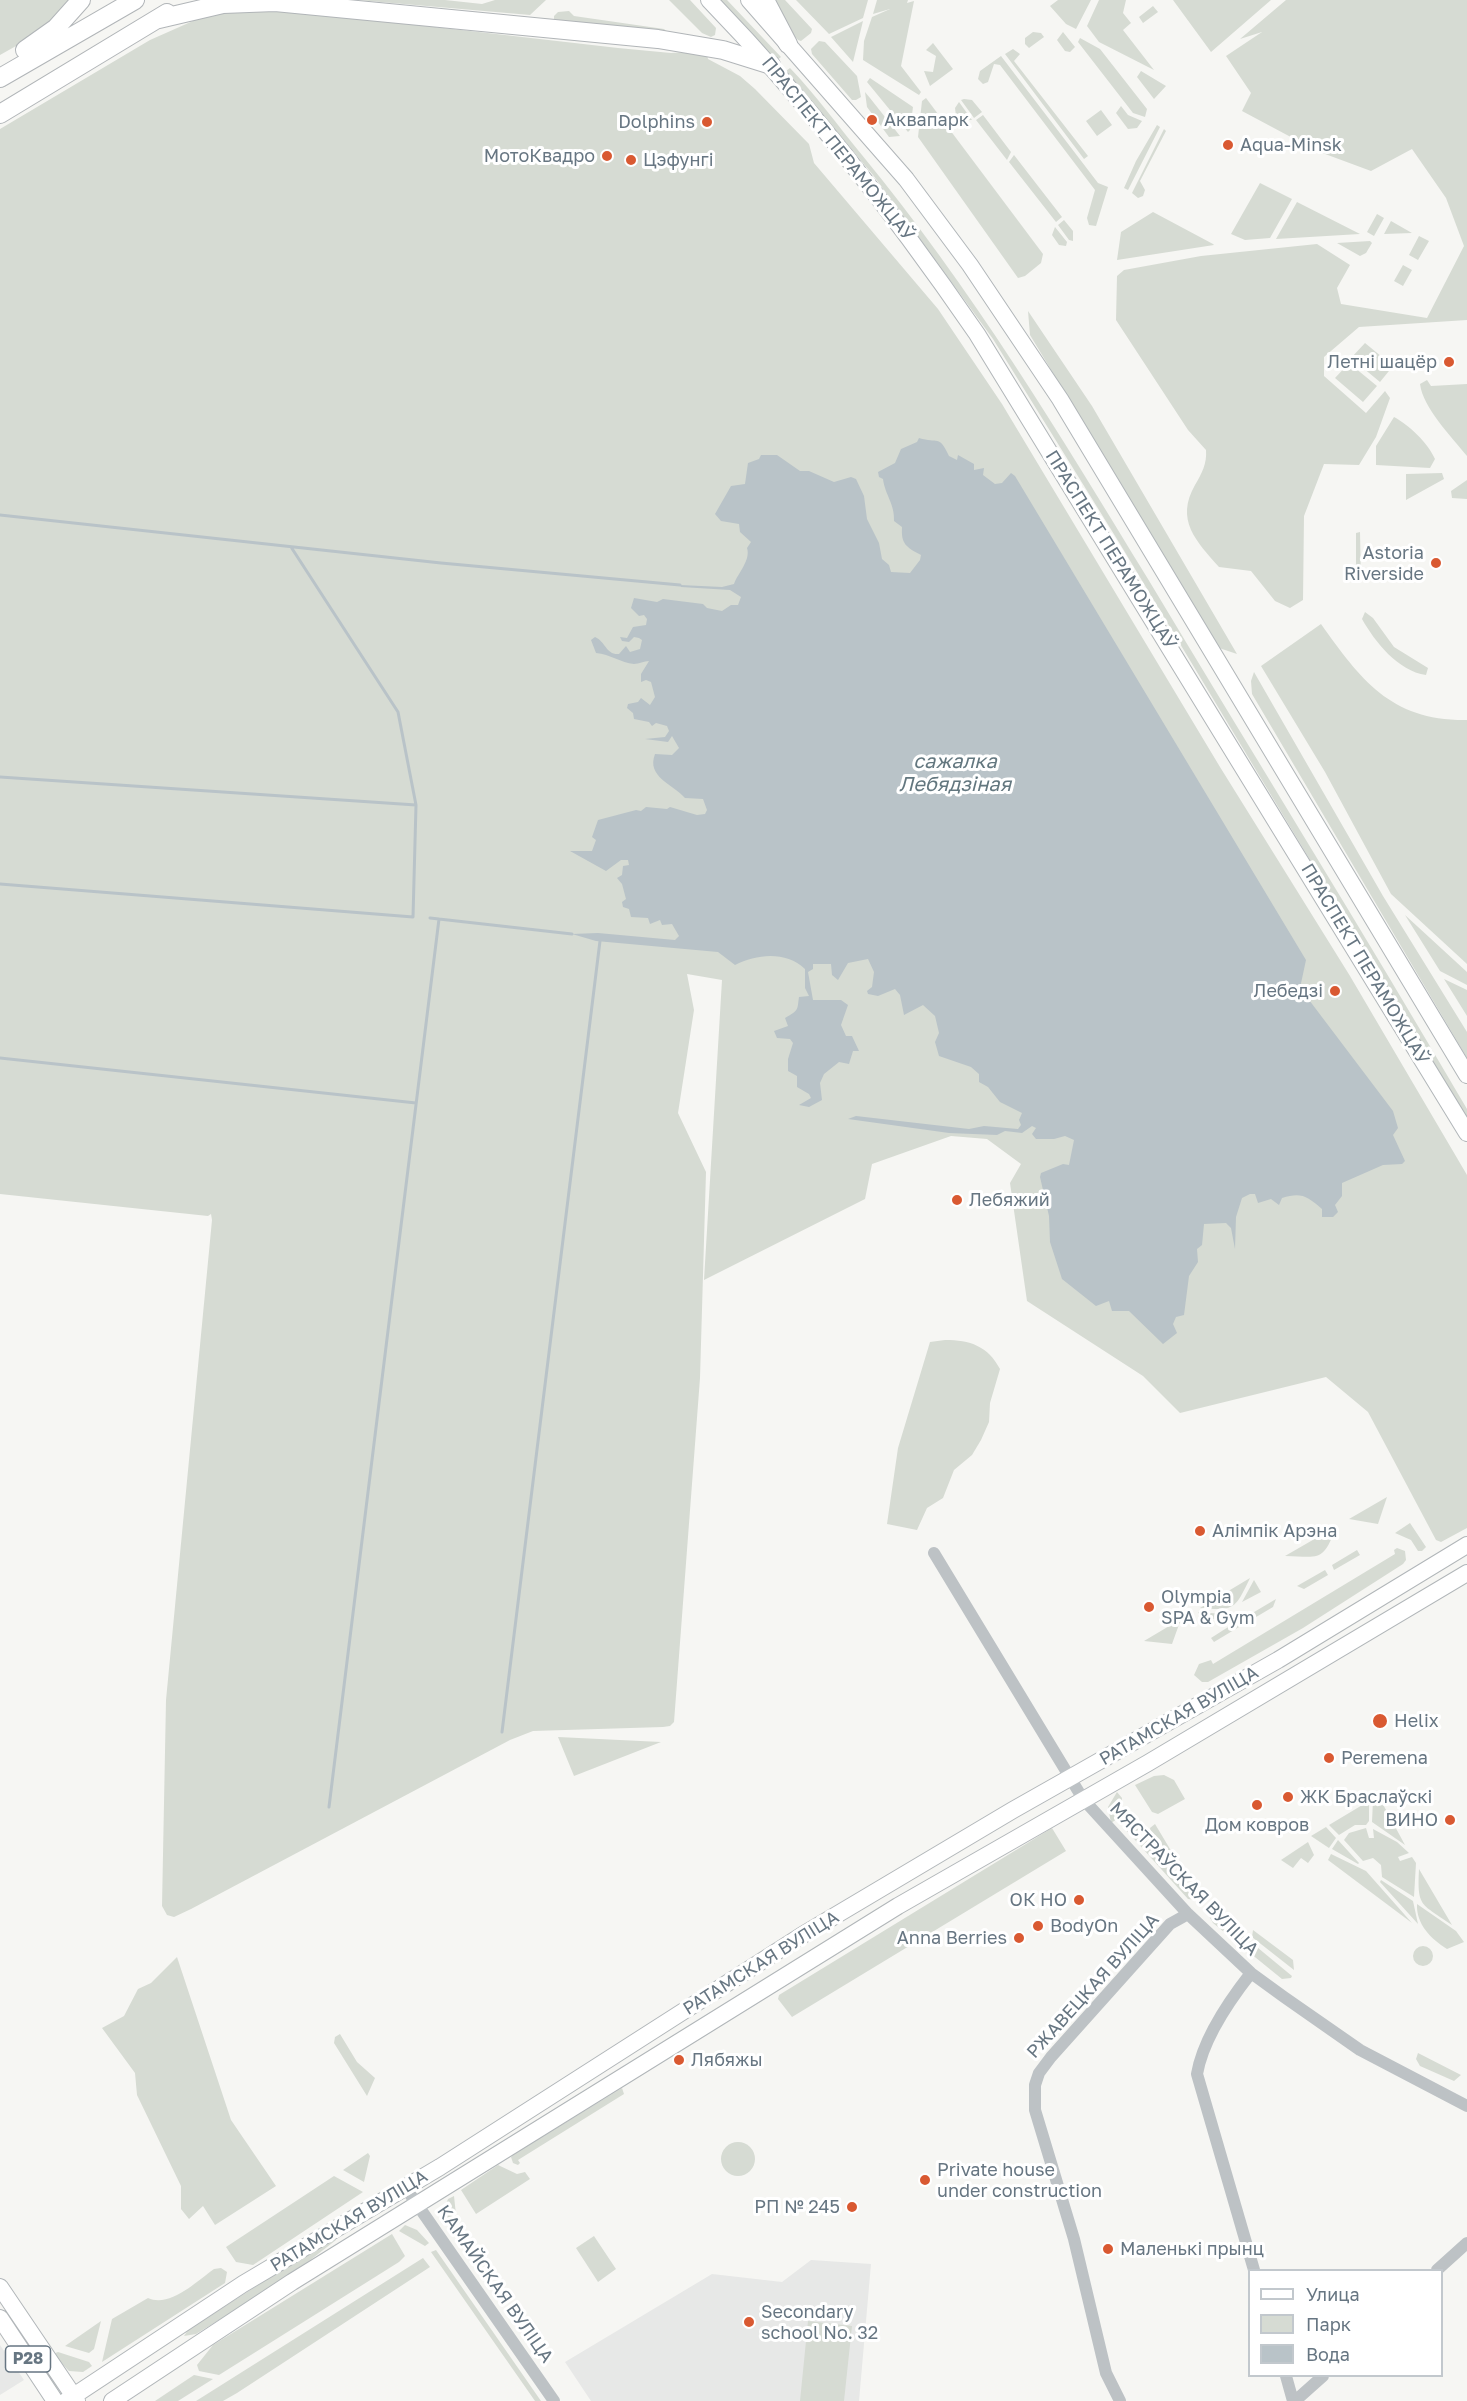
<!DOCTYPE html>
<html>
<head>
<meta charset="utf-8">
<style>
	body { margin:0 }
	#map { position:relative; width:1467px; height:2401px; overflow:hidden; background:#f6f6f3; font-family:"Golos Text",sans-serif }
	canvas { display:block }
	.legend { position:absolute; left:1248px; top:2269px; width:195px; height:108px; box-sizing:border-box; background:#fff; border:2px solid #c2c8cd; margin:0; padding:8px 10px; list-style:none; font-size:18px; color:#677682 }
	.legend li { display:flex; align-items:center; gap:12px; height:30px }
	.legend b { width:30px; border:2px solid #c2c8cd }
</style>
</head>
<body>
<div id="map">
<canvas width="1467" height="2401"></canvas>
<ul class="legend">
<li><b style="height:8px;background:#fff"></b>Улица</li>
<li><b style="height:16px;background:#d6dbd3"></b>Парк</li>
<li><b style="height:16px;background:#b9c3c8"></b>Вода</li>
</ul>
</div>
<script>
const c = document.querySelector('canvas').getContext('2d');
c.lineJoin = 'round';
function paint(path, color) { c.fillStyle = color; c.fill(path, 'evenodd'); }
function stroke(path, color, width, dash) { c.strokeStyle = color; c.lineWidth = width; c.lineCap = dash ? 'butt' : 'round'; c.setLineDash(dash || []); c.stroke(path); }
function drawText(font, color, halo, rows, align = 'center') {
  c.font = font + ' "Golos Text",sans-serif'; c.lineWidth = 6; c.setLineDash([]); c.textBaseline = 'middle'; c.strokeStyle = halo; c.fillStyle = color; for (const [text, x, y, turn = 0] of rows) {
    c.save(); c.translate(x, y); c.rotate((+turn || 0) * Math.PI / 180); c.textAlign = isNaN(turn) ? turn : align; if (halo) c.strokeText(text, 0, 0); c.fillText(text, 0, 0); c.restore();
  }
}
paint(new Path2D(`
	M811 2260 871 2264 859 2401H591L565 2362 712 2274 782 2282Z
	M0 2345 24 2380 0 2395Z`), '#e7e8e7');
paint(new Path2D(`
	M0 0H76L32 37 0 55Z
	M358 0H445L482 4 495 0H546L530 15Z
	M669 0H690L716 28 715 35 711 37 702 33Z
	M717 0H727L781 57 776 61Z
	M774 0H785L812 29 811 33 801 41 798 40 775 13Z
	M796 0H868L863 18 829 34Z
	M877 0H908L907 3 914 1 901 66 921 92 919 95 863 60 864 41 872 17 890 9 873 14Z
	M1058 0H1091L1076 29 1066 24 1050 6Z
	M1099 0H1126L1123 13 1131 23 1123 30 1154 70 1099 42 1087 26Z
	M1173 0H1271L1211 52Z
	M1286 0H1467V320L1359 327 1324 357V376L1366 413 1385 391 1390 398 1376 437 1359 465 1324 464 1304 516 1303 600 1290 608 1275 601 1251 571 1219 567C1196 541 1175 520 1195 485 1202 473 1207 464 1206 450L1188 430 1116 320 1117 276 1124 270 1201 256 1317 244 1350 265 1337 288 1341 304 1427 318 1464 246 1446 198 1412 149 1371 171 1317 151 1242 111 1251 93 1226 56 1262 32 1240 39Z
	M1153 6 1158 12 1143 23 1139 17Z
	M261 7 618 48 671 53 706 51 708 59 740 76 755 89 809 144 814 163 938 309 1002 404 1220 767 1350 976 1467 1175V1528L1441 1542 1436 1540 1368 1412 1326 1377 1180 1413 1143 1376 1027 1301 1010 1183 1021 1164 987 1139 951 1136 872 1164 865 1199 704 1280 722 980 687 974 694 1010 678 1113 706 1172 700 1378 674 1722 670 1726 663 1727 533 1731 510 1740 191 1909 174 1917 167 1915 162 1906 166 1700 212 1220 211 1214 208 1216 0 1194V129L150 40 211 13Z
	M569 11 574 16 664 29 670 34 554 23V16L558 12Z
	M863 21 853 62 831 37Z
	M1033 32 1041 33 1044 37 1029 48 1025 44V38Z
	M1063 32 1075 47 1070 52 1065 51 1057 40Z
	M1080 38 1100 49 1147 109 1145 117 1133 113 1078 42Z
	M819 41 825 42 857 76 861 97 856 100H852L812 54 811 49Z
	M933 43 953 69 930 86 924 71 933 72 936 56 926 50Z
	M1013 49 1020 54 1014 61 1088 156 1084 159 1005 54Z
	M1001 56 1098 183 1108 187 1096 226 1089 225 1087 218 1095 190 1000 65 994 64 988 82 983 84 978 79 980 71Z
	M790 68C816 95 838 126 862 155 971 287 1059 433 1148 579 1254 756 1363 931 1467 1109V1121L1120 544 993 339 873 175 786 71Z
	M1141 71 1166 86 1154 99 1137 77Z
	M870 78 913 107 910 130 908 132 867 82Z
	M865 92 870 98 900 136 889 137 867 107Z
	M926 98 1043 254 1041 263 1025 276 1018 278 918 137 922 101Z
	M964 99 972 100 982 112 974 118 961 100Z
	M959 102 972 120H962L956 116 955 108Z
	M1121 106 1128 115 1142 121 1137 128 1128 129 1116 113Z
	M1101 110 1112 125 1097 136 1086 121Z
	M983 115 1011 152 1007 160 976 120Z
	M1157 125 1160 127 1128 190 1124 188 1136 161Z
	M1164 129 1166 131 1140 181 1145 190 1143 196 1138 198 1132 193Z
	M1014 155 1062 217 1056 222 1009 162Z
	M1260 183 1292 199 1270 238 1245 240 1231 234Z
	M1297 202 1360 234 1276 239Z
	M1153 212 1213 244 1214 245 1117 260 1121 232Z
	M1377 214 1384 218 1374 236 1367 232Z
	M1064 220 1073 231V241L1069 240 1058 225Z
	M1391 221 1412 233 1384 234Z
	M1055 227 1067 242 1066 246 1059 245 1052 235Z
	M1419 236 1429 241 1418 260 1409 255Z
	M1370 241 1372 243 1366 253 1360 256 1337 243Z
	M1403 265 1412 270 1403 286 1394 281Z
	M1028 311 1092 406 1237 654 1219 648 1030 335Z
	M1365 343 1393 366 1380 382 1351 358Z
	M1349 363 1377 386 1363 402 1335 378Z
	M1427 380 1431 386 1467 384V456C1451 436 1423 408 1420 384Z
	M1394 417C1409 425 1428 443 1435 459L1430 468 1376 465V446Z
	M1442 473 1444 479 1406 500V474Z
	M1467 480V499L1452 498 1451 491Z
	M1360 532 1361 581H1356V533Z
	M1365 612 1373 618 1394 647 1428 668 1426 675C1398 671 1375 642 1362 619Z
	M1321 624C1361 680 1391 721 1467 720V964L1391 894 1325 772 1261 666Z
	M1254 672 1383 896 1467 1032V1058L1252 694 1251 681Z
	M1405 915 1467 972V985L1440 971Z
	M1444 979 1467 990V1016Z
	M945 1340C970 1340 988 1346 1000 1369L990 1403 989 1422 981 1440 972 1455 954 1470 943 1498 927 1508 917 1530 887 1524 898 1448 930 1342Z
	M1387 1497 1378 1524 1349 1519Z
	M1410 1523 1426 1547 1422 1551H1418L1411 1540 1395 1533Z
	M1337 1526C1322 1562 1322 1557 1285 1556Z
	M1397 1548 1405 1551 1406 1560 1403 1564 1303 1628 1208 1682H1202L1194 1675 1199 1664 1211 1660 1213 1664 1395 1554 1394 1550Z
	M1357 1550 1360 1555 1334 1570 1332 1565Z
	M1325 1570 1328 1575 1304 1589 1297 1586Z
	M1250 1578C1235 1609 1235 1611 1200 1608Z
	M1254 1580 1261 1592 1242 1602Z
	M1276 1599 1273 1607 1246 1623 1244 1618Z
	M1198 1612 1223 1614 1204 1624Z
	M1181 1619 1172 1644 1144 1641Z
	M1236 1622 1239 1627 1214 1642 1211 1638Z
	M558 1737 661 1742 574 1776Z
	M1164 1775 1174 1780 1185 1799 1158 1814 1152 1812 1135 1785 1154 1776Z
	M1117 1792 1122 1798 1120 1817 1111 1823 1108 1807Z
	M1378 1797H1379L1405 1845 1372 1822 1373 1800Z
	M1369 1801V1821L1366 1825H1355L1339 1835 1329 1825Z
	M1155 1824 1176 1859 1151 1835 1150 1828Z
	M1135 1826 1197 1900 1188 1899 1127 1831Z
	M1326 1827 1336 1838 1329 1848 1311 1836Z
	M1052 1828 1066 1851 792 2017 778 1999 779 1995Z
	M1366 1828 1369 1838H1374L1373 1829 1397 1842 1409 1853 1398 1857 1400 1861 1412 1857 1416 1863 1414 1897 1382 1877 1381 1865 1373 1858 1363 1861 1344 1840 1349 1833Z
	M1338 1840 1359 1863 1358 1864 1332 1849Z
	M1308 1842 1314 1855 1308 1863 1301 1858 1293 1868 1281 1860Z
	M1331 1854 1366 1871 1412 1923 1328 1860Z
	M1419 1869 1452 1925C1421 1903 1417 1908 1419 1869Z
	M1381 1880 1413 1901 1418 1924 1380 1882Z
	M1417 1904 1456 1931 1464 1942 1447 1949C1431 1939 1416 1924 1417 1904Z
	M1212 1910 1292 1976 1291 1978 1282 1979 1213 1923 1209 1916Z
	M1253 1930 1293 1960 1294 1970 1252 1937Z
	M1413 1956a10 10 0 1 1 20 0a10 10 0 1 1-20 0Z
	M177 1957 231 2120 276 2186 215 2225 203 2206 189 2219 181 2209V2186L137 2095 135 2073 102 2028 124 2016 138 1989 151 1983Z
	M340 2034 357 2062 375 2078 367 2096 334 2043 335 2037Z
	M1418 2053 1461 2075 1454 2081 1420 2066 1416 2059Z
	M622 2088 624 2094 518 2160 520 2163 518 2165 513 2163 511 2157 514 2154Z
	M721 2159a17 17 0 1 1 34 0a17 17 0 1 1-34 0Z
	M368 2153 370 2156 364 2182 343 2170Z
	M498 2165 517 2174 525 2172 530 2179 476 2214 461 2190Z
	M334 2176 363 2192 253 2265 236 2262 226 2247Z
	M454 2196 457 2224 450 2229 443 2211 448 2199Z
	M405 2225 417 2230 429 2243 425 2246 399 2231Z
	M392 2234 405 2256 399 2262 219 2375 199 2371 197 2365 213 2345Z
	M594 2236 616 2269 598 2282 576 2248Z
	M333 2237 336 2240 286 2279 196 2334 184 2336 188 2330Z
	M436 2250 541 2401H535L431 2252Z
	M423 2258 430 2267 237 2393 223 2401H196Z
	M221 2268 227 2272 225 2283 102 2362 112 2319 148 2298C170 2308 197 2281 214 2269Z
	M101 2321 94 2349 89 2353 65 2346Z
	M808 2321 852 2326 844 2401H800Z
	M58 2352 89 2362 92 2366 83 2372 69 2371 53 2354Z
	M194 2375 213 2379 178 2401H155Z`), '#d6dbd3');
paint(new Path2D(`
	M919 438C938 444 939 434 949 456L957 460 958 455 974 464V470L984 468 983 475 995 484 1002 483 1011 473 1015 476 1306 960 1300 988 1393 1111 1398 1128 1393 1135 1405 1161 1402 1164 1383 1165 1342 1183V1196L1335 1205 1338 1212 1333 1217H1322V1209C1307 1196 1301 1192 1282 1198L1279 1205 1271 1199 1258 1203 1255 1194H1250L1242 1198 1236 1217 1235 1249 1231 1228 1226 1223 1204 1224 1202 1245 1197 1249 1198 1262 1189 1276 1184 1315 1176 1317 1173 1324 1177 1333 1163 1344 1129 1311H1112L1109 1301 1096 1306 1062 1279 1050 1242 1049 1216 1040 1177 1041 1173 1063 1164 1069 1165 1074 1140 1065 1136 1054 1139H1036L1032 1134 1036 1128 1032 1126 1022 1133 1005 1131 997 1135 949 1133 848 1119 856 1116 969 1129 984 1126 1018 1129 1021 1125 1019 1120 1022 1113 1000 1102 988 1087 979 1082V1074L971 1067 939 1056 935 1042 939 1033 935 1016 923 1005 904 1015 900 995 895 989 878 996 868 994 867 991 872 987 874 972 868 959 848 963 838 980 832 975 831 964H813V969L808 972 813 1000H841L848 1005 841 1025 846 1036H852L859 1051H853L849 1064 839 1062 824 1074 820 1083 822 1100 809 1107 799 1105 811 1098 809 1094 797 1087V1076L788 1071V1059L793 1043 790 1039 777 1038 774 1031 788 1026 785 1018C800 1010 797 1009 799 997L809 996 805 988V969C786 951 757 954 735 965L718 952 596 941 572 934 598 933 675 940 679 936 672 924 662 925 660 920 650 924 648 918 631 917 629 909 623 907 622 902 626 899 622 884 617 878 622 875 623 866 629 865 628 860H621L606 871 570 851H592L596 840 592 837 598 820 636 810 641 811 646 807 667 809 670 807 697 815 705 814 707 810 703 799 685 798C673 784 646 777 655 754L672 755 679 748 672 736 668 742 645 739 665 737 669 731 667 726 656 723 652 726 649 722 634 719 633 713 627 708 628 704 638 702 641 698 650 705 655 697 651 682 646 680 641 682V674L649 661C644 661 639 664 634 664 621 663 610 654 596 653L591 640 595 637C606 642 606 655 619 654L626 646 630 652 640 649 642 640 639 638 634 637 629 642 622 641 620 637 627 638 633 627 646 625 647 619 644 615 639 616 631 608 634 598 657 602 663 599 703 604 707 608 722 611 731 605H738L741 597 730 590 681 587 680 585 722 587 734 584C738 573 751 560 747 548L751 542 740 532 739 524 721 521 715 514 731 486 745 484 748 463 759 459 761 455H777L800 471H809L834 482 851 477 856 479 864 496 867 519 879 543 882 559 889 565 891 572 910 573 920 560 921 555C906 547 901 544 902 527L894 521C895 504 885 495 883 479L879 477 878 472 895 463 901 449 917 442Z`), '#b9c3c8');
stroke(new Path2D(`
	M0 515 441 563 680 585
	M0 777 416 805
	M0 884 413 917 416 805 398 712 291 547
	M430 918 572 934
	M0 1058 416 1103
	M502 1732 600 941
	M329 1807 439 919`), '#b9c3c8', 3);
const major = new Path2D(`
	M709 0C809 103 896 216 977 334L1467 1133
	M749 0 906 179 970 265 1060 399 1467 1075
	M0 2287 77 2401
	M0 2318 55 2401
	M66 2401 243 2284 440 2167 801 1936 1013 1810 1278 1660 1467 1545
	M112 2401 292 2282 898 1906 1148 1763 1467 1573`);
const highway = new Path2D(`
	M765 0 788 44
	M159 19 223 4 275 2 658 39 723 50 771 65
	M25 50 56 28 81 0
	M0 78 135 0
	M0 114 167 13`);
stroke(major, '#b1b6b9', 18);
stroke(highway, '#b1b5b8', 20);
stroke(new Path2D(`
	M934 1553 1083 1799 1188 1914 1251 1973 1284 1997 1360 2050 1467 2106
	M1251 1973C1229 2001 1203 2039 1197 2074L1254 2270
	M405 2187 554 2401
	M1437 2270 1467 2243
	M1286 2376 1293 2401
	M1120 2401 1106 2373 1074 2239 1035 2110V2085L1039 2073 1051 2057 1170 1924 1188 1914
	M1295 2401 1323 2376`), '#bdc2c5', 12);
stroke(major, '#fff', 16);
stroke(highway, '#fff', 18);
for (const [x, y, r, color] of [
	[872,120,6,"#d95931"],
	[707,122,6,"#d95931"],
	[1228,145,6,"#d95931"],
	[607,156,6,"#d95931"],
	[631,160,6,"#d95931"],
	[1449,362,6,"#d95931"],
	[1436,563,6,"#d95931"],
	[1335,991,6,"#d95931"],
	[957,1200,6,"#d95931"],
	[1200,1531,6,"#d95931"],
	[1149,1607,6,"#d95931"],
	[1380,1721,8,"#d95931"],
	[1329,1758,6,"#d95931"],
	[1288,1797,6,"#d95931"],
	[1257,1805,6,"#d95931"],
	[1450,1820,6,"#d95931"],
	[1079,1900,6,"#d95931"],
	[1038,1926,6,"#d95931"],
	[1019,1938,6,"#d95931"],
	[679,2060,6,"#d95931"],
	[925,2180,6,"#d95931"],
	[852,2207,6,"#d95931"],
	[1108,2249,6,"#d95931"],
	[749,2322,6,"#d95931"]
]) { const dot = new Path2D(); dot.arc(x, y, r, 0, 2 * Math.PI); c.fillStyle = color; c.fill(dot); stroke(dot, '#fff', 2); }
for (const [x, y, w] of [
	[28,2359,45]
]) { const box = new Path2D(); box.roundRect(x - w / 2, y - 13, w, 26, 4.5); c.fillStyle = '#fff'; c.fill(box); stroke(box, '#677682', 1.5); }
drawText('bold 16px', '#677682', null, [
	["Р28",28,2359]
]);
drawText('18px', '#677682', '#fff', [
	["Аквапарк",884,120],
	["Dolphins",695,122,"right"],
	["Aqua-Minsk",1240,145],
	["МотоКвадро",595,156,"right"],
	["Цэфунгі",643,160],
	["Летні шацёр",1437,362,"right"],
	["Astoria",1424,553,"right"],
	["Riverside",1424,574,"right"],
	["Лебедзі",1323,991,"right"],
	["Лебяжий",969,1200],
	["Алімпік Арэна",1212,1531],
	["Olympia",1161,1597],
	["SPA & Gym",1161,1618],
	["Helix",1394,1721],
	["Peremena",1341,1758],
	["ЖК Браслаўскі",1300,1797],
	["ВИНО",1438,1820,"right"],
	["Дом ковров",1257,1825,"center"],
	["ОК НО",1067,1900,"right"],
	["BodyOn",1050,1926],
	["Anna Berries",1007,1938,"right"],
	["Лябяжы",691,2060],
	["Private house",937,2170],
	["under construction",937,2191],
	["РП № 245",840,2207,"right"],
	["Маленькі прынц",1120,2249],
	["Secondary",761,2312],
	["school No. 32",761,2333]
], 'left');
drawText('18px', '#677682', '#fff', [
	["ПРАСПЕКТ ПЕРАМОЖЦАЎ",838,149,51],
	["ПРАСПЕКТ ПЕРАМОЖЦАЎ",1111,550,58],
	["ПРАСПЕКТ ПЕРАМОЖЦАЎ",1365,964,59],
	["РАТАМСКАЯ ВУЛІЦА",1179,1716,-30],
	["МЯСТРАЎСКАЯ ВУЛІЦА",1184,1879,46],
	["РАТАМСКАЯ ВУЛІЦА",761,1963,-32],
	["РЖАВЕЦКАЯ ВУЛІЦА",1093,1986,-48],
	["РАТАМСКАЯ ВУЛІЦА",349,2221,-31],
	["КАМАЙСКАЯ ВУЛІЦА",495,2284,55]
]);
drawText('italic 20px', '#63777f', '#fff', [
	["сажалка",955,762],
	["Лебядзіная",955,785]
]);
</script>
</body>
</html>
